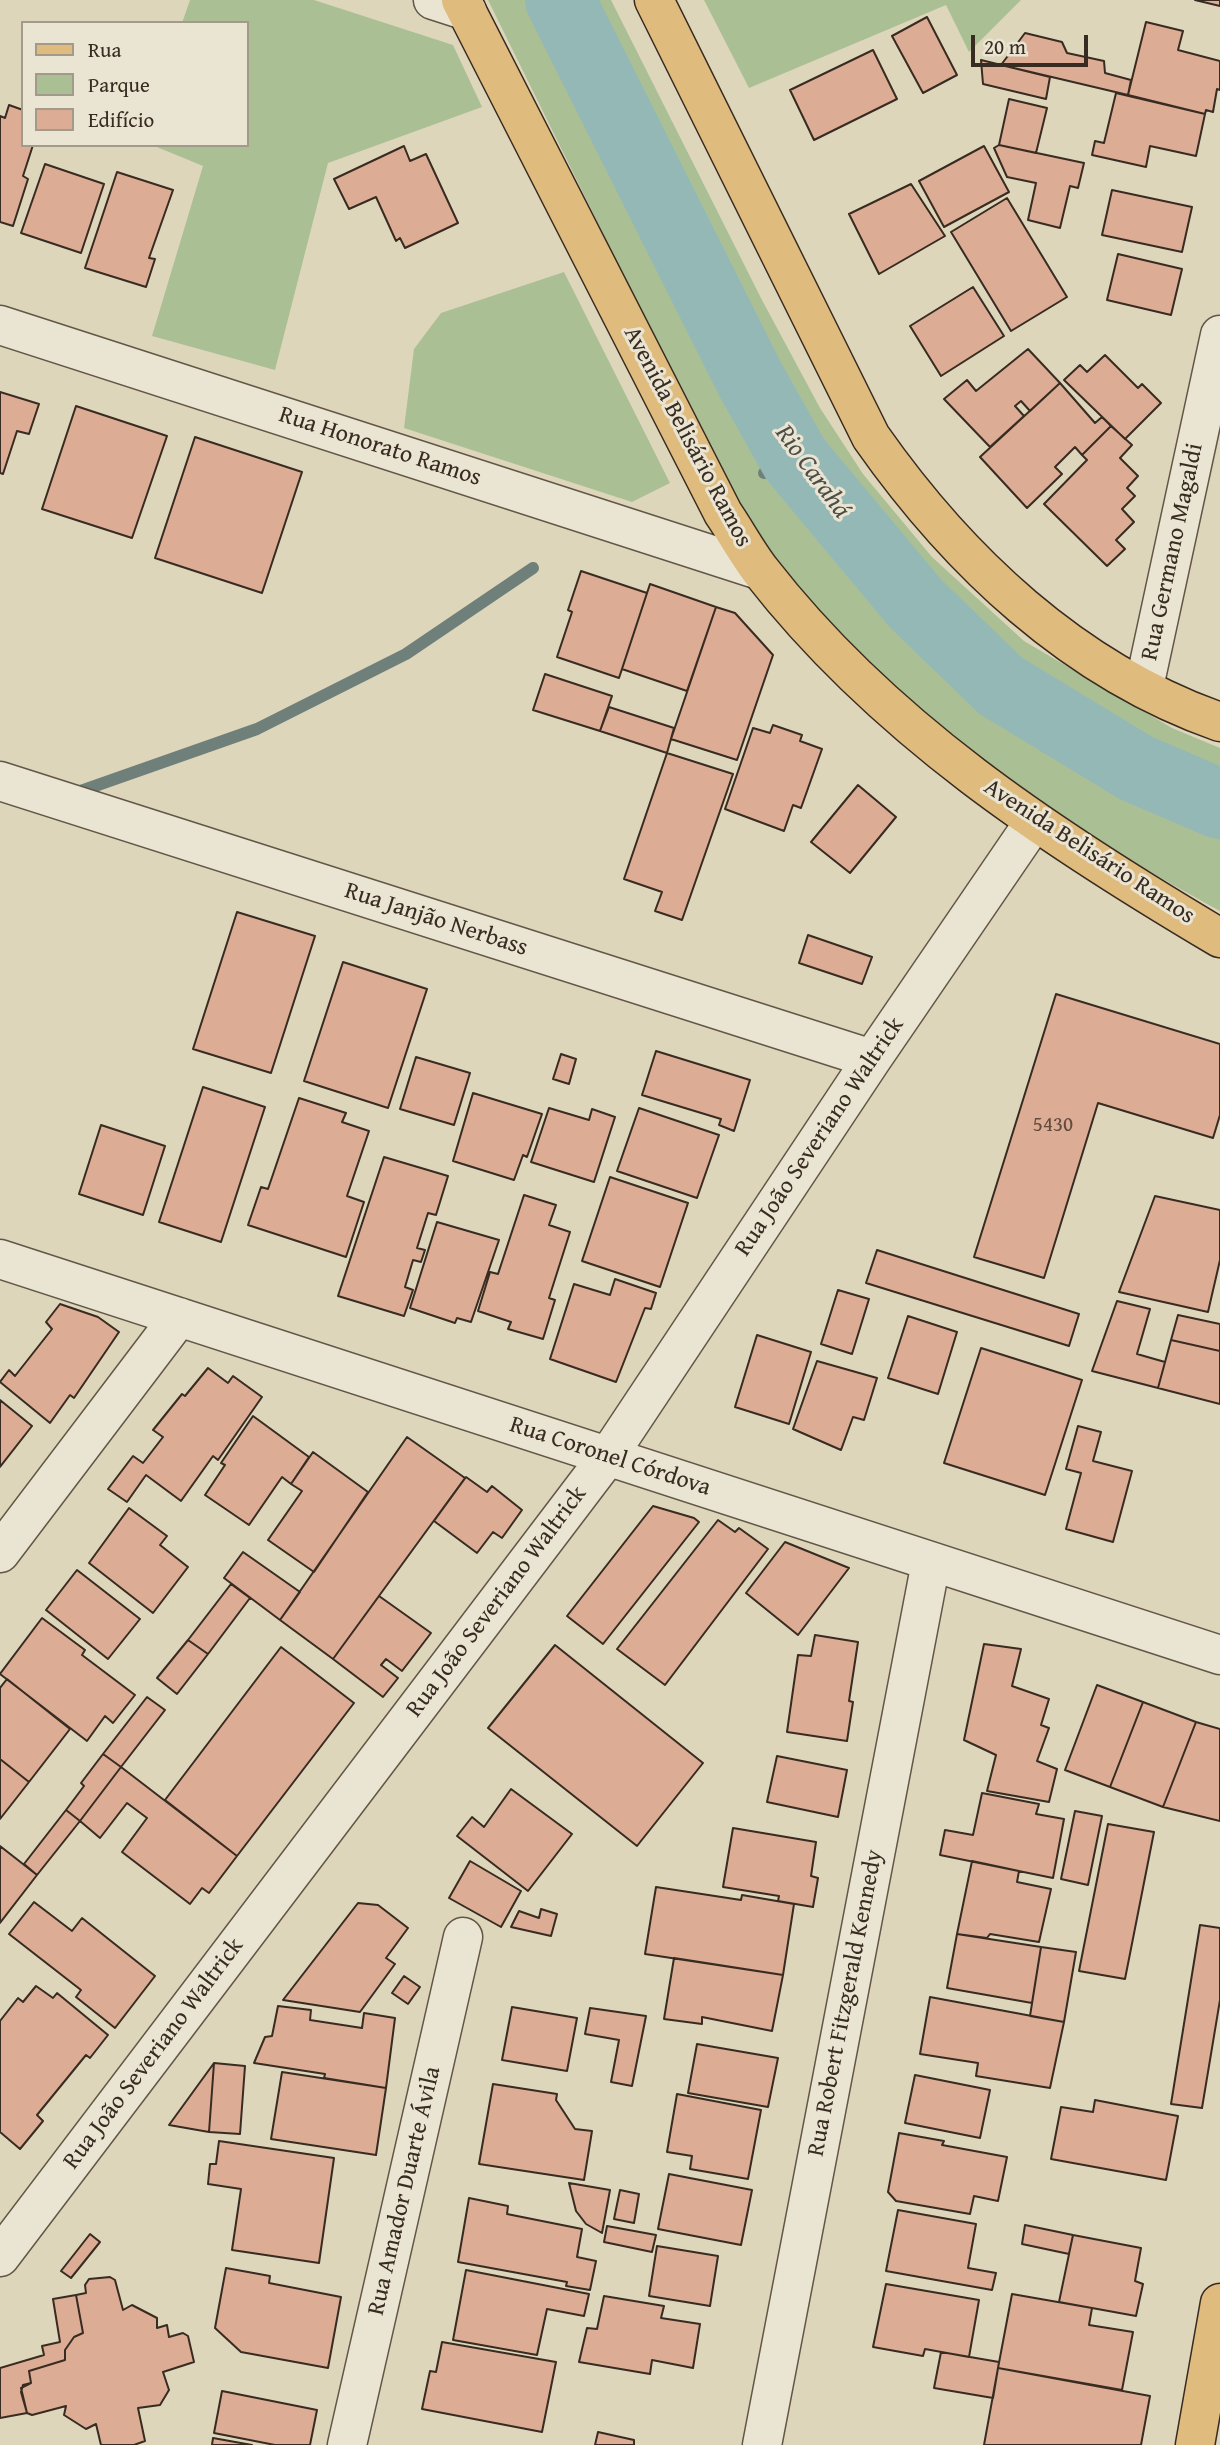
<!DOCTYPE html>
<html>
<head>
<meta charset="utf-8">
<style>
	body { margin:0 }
	#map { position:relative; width:1220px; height:2445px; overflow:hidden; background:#ded6ba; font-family:"Gentium Book Plus",serif }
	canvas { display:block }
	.legend { position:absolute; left:21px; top:21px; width:228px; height:126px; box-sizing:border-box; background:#eae4d2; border:2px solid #a39a8b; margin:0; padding:9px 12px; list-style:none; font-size:21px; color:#382b21 }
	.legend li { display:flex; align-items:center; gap:14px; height:35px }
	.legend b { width:35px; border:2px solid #a39a8b }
	.scale { position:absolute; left:971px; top:35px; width:117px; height:32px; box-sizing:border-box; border:4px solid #382b21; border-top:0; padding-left:9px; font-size:21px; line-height:24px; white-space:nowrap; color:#382b21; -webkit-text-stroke:5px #eae4d2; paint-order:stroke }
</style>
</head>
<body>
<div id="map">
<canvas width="1220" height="2445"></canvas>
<ul class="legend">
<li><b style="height:9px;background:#dfbb7d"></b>Rua</li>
<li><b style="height:19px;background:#abbf95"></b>Parque</li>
<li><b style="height:19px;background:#dcac95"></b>Edifício</li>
</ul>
<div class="scale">20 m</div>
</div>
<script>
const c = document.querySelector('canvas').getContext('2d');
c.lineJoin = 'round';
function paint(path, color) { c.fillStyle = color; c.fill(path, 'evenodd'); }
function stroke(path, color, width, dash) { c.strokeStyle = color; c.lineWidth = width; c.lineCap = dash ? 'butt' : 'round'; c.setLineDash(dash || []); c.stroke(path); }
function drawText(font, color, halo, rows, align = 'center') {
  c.font = font + ' "Gentium Book Plus",serif'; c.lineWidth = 6; c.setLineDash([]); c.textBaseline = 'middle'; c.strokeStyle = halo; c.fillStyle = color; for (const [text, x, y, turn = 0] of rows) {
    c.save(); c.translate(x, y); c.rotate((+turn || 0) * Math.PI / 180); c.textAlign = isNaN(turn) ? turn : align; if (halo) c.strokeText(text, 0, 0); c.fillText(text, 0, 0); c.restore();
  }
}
paint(new Path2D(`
	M190 0H314L453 45 482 107 328 163 275 370 152 336 203 166 152 145H247V23H182Z
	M488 0H611L762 300 820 408 863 474 932 557 1024 641 1172 728 1220 748V911C1070 828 918 736 806 603 727 509 677 392 626 282 581 187 534 94 488 0Z
	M704 0H1021L969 52 946 5 749 88Z
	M564 272 670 483 632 502 404 428 414 349 441 313Z`), '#abbf95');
stroke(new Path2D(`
	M764 473 795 459
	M75 793 257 729 406 654 533 568`), '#6f807a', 12);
stroke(new Path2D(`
	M560 0 750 379 795 459 916 604 1001 686 1136 768 1220 804`), '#94b8b5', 70);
const building = new Path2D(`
	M1195 0H1220V6Z
	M927 17 957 75 923 93 892 36Z
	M1146 22 1183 31 1178 50 1220 61V90L1217 89 1213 112 1206 110 1205 114 1128 95Z
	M1025 33 1062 42 1067 53 1104 61 1105 73 1131 80 1128 95 1001 65Z
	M873 50 897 99 814 140 790 90Z
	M981 60 1050 77 1046 99 983 84Z
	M1116 93 1205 114 1196 156 1150 146 1146 167 1092 155 1095 141 1104 143Z
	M1009 99 1047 108 1036 153 999 145Z
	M9 105 23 110V145H33L23 176 28 179 13 226 0 222V116L5 118Z
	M999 145 1084 163 1078 188 1070 186 1060 228 1028 220 1036 183 1007 177 994 148Z
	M404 146 410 161 426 154 458 223 405 248 400 238 396 241 376 197 349 209 334 179Z
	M984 146 1009 192 944 227 919 181Z
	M45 164 104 184 81 253 21 233Z
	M117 172 173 190 149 258 155 259 146 287 85 268Z
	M911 184 945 236 879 274 849 214Z
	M1112 190 1192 207 1182 252 1102 235Z
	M1007 198 1067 297 1011 331 951 232Z
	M1118 254 1182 269 1171 315 1107 300Z
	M973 287 1004 336 941 376 910 326Z
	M1028 349 1060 383 1030 411 1021 401 1015 406 1024 416 990 447 944 399 967 380 976 391Z
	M1105 355 1138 388 1142 384 1161 403 1125 439 1064 380 1080 365 1087 372Z
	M1060 383 1095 423 1102 417 1111 426 1082 455 1075 447 1055 467 1062 474 1027 508 980 457Z
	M0 392 39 404 29 434 17 431 3 474 0 473Z
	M76 406 167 436 132 538 42 509Z
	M1111 426 1132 445 1120 458 1138 476 1127 488 1135 496 1122 509 1134 522 1116 540 1125 549 1107 566 1044 504 1087 460 1082 455Z
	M195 437 302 472 262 593 155 558Z
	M581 571 647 593 619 678 557 657 572 612 568 610Z
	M650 584 716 607 687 691 622 669Z
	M716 607 735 613 773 655 737 760 671 739Z
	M545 674 612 696 600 731 533 710Z
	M609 707 674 728 667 753 600 731Z
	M773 725 802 735 800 741 822 749 801 808 793 805 784 831 725 809 753 728 770 733Z
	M667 753 733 774 682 920 655 911 662 892 624 879Z
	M858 785 896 817 850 873 811 842Z
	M237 912 315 936 271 1073 193 1049Z
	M808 935 872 957 862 984 799 963Z
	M343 962 427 989 388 1108 304 1081Z
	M1056 994 1220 1044V1115L1213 1138 1098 1103 1044 1278 974 1257Z
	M656 1051 750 1080 734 1131 719 1125 721 1119 642 1095Z
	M561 1054 576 1059 569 1084 553 1079Z
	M416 1057 470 1073 454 1125 400 1109Z
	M203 1087 265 1107 221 1242 159 1222Z
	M473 1093 542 1114 527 1157 523 1155 514 1180 453 1161Z
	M299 1098 346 1113 342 1122 369 1131 347 1196 364 1202 346 1257 248 1225 261 1187 268 1189Z
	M549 1108 589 1120 592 1109 615 1117 594 1182 531 1162Z
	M639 1108 719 1135 697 1198 617 1171Z
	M101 1125 165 1146 143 1215 79 1194Z
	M384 1157 448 1176 436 1215 428 1213 417 1248 425 1250 421 1262 413 1260 405 1287 413 1290 404 1316 338 1296Z
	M610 1177 688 1203 660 1287 582 1261Z
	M524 1195 556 1205 549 1225 570 1232 549 1298 555 1300 543 1339 508 1329 511 1322 478 1311 490 1272 498 1274Z
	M1155 1196 1220 1210V1260L1208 1312 1119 1292Z
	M437 1222 499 1240 471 1322 457 1318 455 1323 410 1308Z
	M877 1250 1079 1314 1069 1346 866 1283Z
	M615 1279 656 1293 651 1309 645 1308 616 1382 550 1359 574 1284 610 1295Z
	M838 1290 869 1299 852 1354 821 1344Z
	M1117 1301 1150 1309 1137 1354 1165 1362 1158 1388 1092 1371Z
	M60 1304 98 1317 119 1332 74 1398 70 1395 50 1423 0 1382 9 1370 15 1376 52 1329 46 1322Z
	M1178 1315 1220 1324V1351L1171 1340Z
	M908 1316 957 1332 938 1394 888 1378Z
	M757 1335 811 1352 789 1424 735 1407Z
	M1171 1340 1220 1351V1404L1158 1388Z
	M981 1348 1082 1380 1045 1495 944 1463Z
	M817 1361 877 1378 864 1420 853 1417 841 1450 793 1429Z
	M208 1368 228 1383 233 1376 262 1397 218 1460 213 1456 181 1501 146 1475 127 1502 108 1489 133 1456 143 1463 163 1437 153 1430 182 1394 185 1396Z
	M0 1400 32 1426 0 1467Z
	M253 1416 309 1457 291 1484 282 1477 249 1525 205 1495 225 1465 221 1463Z
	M1078 1426 1101 1432 1093 1461 1132 1471 1113 1542 1066 1529 1081 1473 1066 1469Z
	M407 1437 465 1478 333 1659 280 1620Z
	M313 1452 368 1492 314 1572 268 1540 302 1491 291 1484Z
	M466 1477 487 1492 492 1486 522 1510 502 1538 493 1532 477 1553 434 1521Z
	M653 1506 694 1518 699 1522 603 1644 567 1616Z
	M129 1508 167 1536 160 1545 188 1567 153 1613 89 1563Z
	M718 1520 735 1532 739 1528 768 1549 665 1685 617 1649Z
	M785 1542 849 1568 798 1635 746 1593Z
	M243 1552 300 1592 280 1620 224 1578Z
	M77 1570 140 1619 108 1659 46 1610Z
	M231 1584 250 1598 208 1654 188 1640Z
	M379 1596 431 1633 402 1671 386 1659 381 1665 398 1678 383 1697 333 1659Z
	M42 1618 85 1650 82 1655 135 1695 113 1723 105 1716 87 1741 0 1674Z
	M815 1635 858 1642 849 1701 853 1702 847 1741 787 1732 798 1655 811 1656Z
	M188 1640 208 1654 177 1694 157 1678Z
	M984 1644 1021 1649 1012 1686 1049 1699 1041 1725 1049 1728 1037 1761 1057 1769 1049 1802 987 1791 996 1755 964 1740Z
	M555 1645 703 1763 637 1846 488 1728Z
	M281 1647 354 1703 237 1856 165 1800Z
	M7 1679 70 1729 29 1782 0 1759V1688Z
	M1097 1685 1143 1702 1110 1787 1065 1770Z
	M147 1697 165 1710 121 1767 103 1754Z
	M1143 1702 1196 1722 1163 1807 1110 1787Z
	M1196 1722 1220 1729V1821L1163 1807Z
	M103 1754 121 1767 80 1821 66 1810 84 1786 81 1783Z
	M777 1756 847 1770 838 1817 767 1802Z
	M0 1759 29 1782 0 1819Z
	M121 1767 237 1856 209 1893 202 1888 190 1904 122 1852 147 1818 127 1803 100 1838 80 1821Z
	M511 1789 572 1834 528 1891 457 1836 472 1817 484 1827Z
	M982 1793 1039 1804 1036 1814 1064 1819 1053 1878 940 1855 945 1830 973 1835Z
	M66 1810 80 1821 37 1875 24 1864Z
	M1075 1811 1102 1816 1088 1885 1061 1879Z
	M1108 1824 1154 1832 1125 1979 1079 1971Z
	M733 1828 816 1842 811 1876 818 1878 813 1907 778 1901 779 1896 723 1887Z
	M0 1846 37 1875 0 1923Z
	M470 1861 521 1891 501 1927 449 1898Z
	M972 1861 1019 1871 1017 1882 1051 1889 1039 1942 990 1934 987 1938 957 1934Z
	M656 1887 741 1900 742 1895 794 1904 783 1975 645 1954Z
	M34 1902 72 1931 82 1918 155 1976 115 2028 76 1997 81 1990 9 1934Z
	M358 1903 378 1905 408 1928 386 1958 395 1964 360 2012 283 2000Z
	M541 1909 557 1914 551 1936 511 1927 519 1911 539 1918Z
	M1200 1925 1220 1928V2000L1202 2108 1171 2104Z
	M957 1934 1041 1947 1032 2003 947 1988Z
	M1041 1947 1076 1952 1064 2022 1030 2016Z
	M674 1958 783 1975 772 2031 702 2017V2024L664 2019Z
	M404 1976 420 1987 408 2004 392 1993Z
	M36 1986 53 1998 57 1993 108 2035 90 2058 86 2055 37 2115 43 2121 20 2149 0 2132V2021L18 1998 23 2002Z
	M930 1997 1064 2022 1050 2088 976 2076 978 2063 920 2054Z
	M278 2006 311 2010 310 2020 362 2028 364 2013 395 2018 386 2088 324 2078 325 2074 254 2063 265 2037 272 2036Z
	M512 2007 577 2018 567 2071 502 2060Z
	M590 2008 646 2016 632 2086 611 2082 619 2040 585 2034Z
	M697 2044 778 2058 768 2107 688 2093Z
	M214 2063 245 2066 240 2134 209 2132Z
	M214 2063 209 2132 169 2125Z
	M282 2072 386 2088 376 2155 271 2139Z
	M915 2075 990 2090 980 2138 905 2123Z
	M493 2084 557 2094 556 2100 575 2129 592 2131 584 2180 479 2164Z
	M677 2094 761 2110 748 2179 690 2169 692 2156 667 2152Z
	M1095 2100 1178 2116 1166 2180 1051 2159 1061 2107 1093 2112Z
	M899 2133 944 2141 942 2145 1007 2157 998 2201 974 2196 970 2214 896 2201 888 2192Z
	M219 2141 334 2158 319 2263 232 2250 241 2189 208 2184 210 2164H216Z
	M669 2174 752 2190 741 2245 658 2229Z
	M569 2183 610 2190 602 2233 586 2224 576 2211Z
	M620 2190 639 2194 634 2223 614 2219Z
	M469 2198 508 2206 507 2214 582 2229 577 2257 596 2261 590 2290 566 2286 567 2282 458 2262Z
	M898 2210 976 2224 968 2268 996 2273 992 2290 886 2271Z
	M1025 2225 1073 2235 1069 2254 1022 2244Z
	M607 2226 656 2235 652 2252 604 2242Z
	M90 2234 100 2242 71 2278 61 2271Z
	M1073 2235 1141 2248 1135 2281 1143 2284 1136 2316 1059 2302Z
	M657 2246 718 2256 710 2306 649 2296Z
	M226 2268 270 2276 269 2283 341 2297 328 2368 241 2352 215 2328Z
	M466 2270 589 2294 584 2316 547 2309 537 2355 453 2340Z
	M110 2277 115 2280 123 2310 132 2305 157 2318V2328L167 2325 169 2337 183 2333 188 2336 194 2362 163 2372 169 2390 160 2405 138 2408 145 2441 134 2445H101L96 2424 86 2429 64 2415 66 2406 32 2415 27 2413 21 2392 23 2385 31 2383 29 2371 65 2360V2350L74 2337 83 2333 76 2295 86 2293 85 2285 89 2279Z
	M886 2284 979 2300 969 2357 925 2349 923 2356 873 2347Z
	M1012 2294 1092 2308 1089 2325 1133 2332 1122 2390 998 2368Z
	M76 2295 83 2333 74 2337 65 2350V2360L29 2371 31 2383 21 2388 27 2413 0 2418V2368L44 2355 42 2346 60 2342 53 2299Z
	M604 2296 664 2306 661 2318 700 2324 693 2368 652 2360 650 2374 579 2362 587 2328 597 2329Z
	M442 2342 556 2362 542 2432 422 2409 430 2371 436 2372Z
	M941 2352 999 2362 993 2398 934 2388Z
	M998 2368 1150 2396 1141 2445H984Z
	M222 2391 317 2410 310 2445H275L214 2433Z
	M598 2432 634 2440V2445H595Z
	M213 2438 252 2445H212Z`);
paint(building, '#dcac95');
stroke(building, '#382b21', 2);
const minor = new Path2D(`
	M433 0 467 11
	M0 325 759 570
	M1144 687 1220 335
	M0 781 872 1059
	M0 1259 1220 1655
	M0 1553 179 1317
	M0 2257 608 1456 872 1059 1034 822
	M347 2445 463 1937
	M762 2445 931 1562`);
const major = new Path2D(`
	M461 0 723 513C736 532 747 553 761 571 883 728 1051 838 1220 938
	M654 0 871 437C958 561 1074 671 1220 722
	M1195 2445 1220 2303`);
stroke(minor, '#625647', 41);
stroke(major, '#382b21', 41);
stroke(minor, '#eae4d2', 38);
stroke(major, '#dfbb7d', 38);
drawText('21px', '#614b3e', null, [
	["5430",1053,1126]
]);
drawText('24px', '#382b21', '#eae4d2', [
	["Avenida Belisário Ramos",687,437,62],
	["Rua Honorato Ramos",380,447,18],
	["Rua Germano Magaldi",1173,552,-78],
	["Avenida Belisário Ramos",1089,852,33],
	["Rua Janjão Nerbass",436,920,18],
	["Rua João Severiano Waltrick",820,1137,-56],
	["Rua Coronel Córdova",610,1457,18],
	["Rua João Severiano Waltrick",497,1602,-53],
	["Rua Robert Fitzgerald Kennedy",846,2003,-79],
	["Rua João Severiano Waltrick",154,2054,-53],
	["Rua Amador Duarte Ávila",405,2191,-77]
]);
drawText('italic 26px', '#4f4e46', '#eae4d2', [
	["Rio Carahá",812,472,54]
]);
</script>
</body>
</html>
